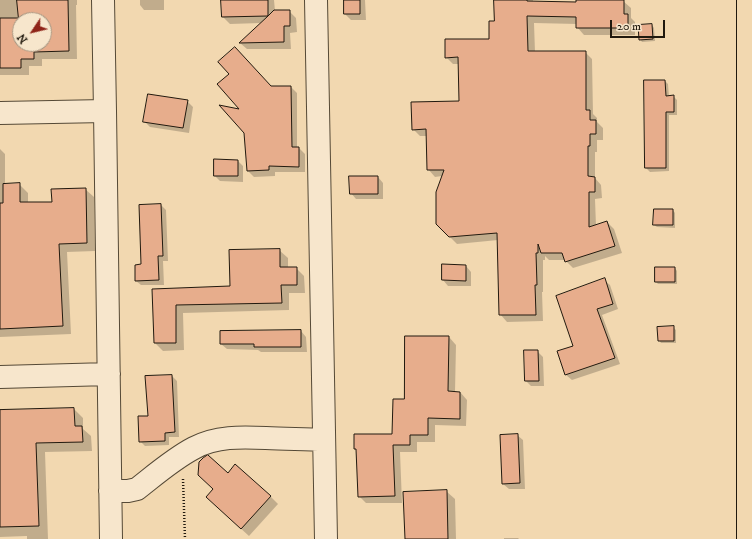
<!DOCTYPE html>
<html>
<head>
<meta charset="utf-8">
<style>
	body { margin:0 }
	#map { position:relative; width:752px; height:539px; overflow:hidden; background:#f2d8b0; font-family:"IM FELL DW Pica",serif }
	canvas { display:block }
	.north { position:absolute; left:12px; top:12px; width:40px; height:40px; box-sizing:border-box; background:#f7e6cc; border:1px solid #a19480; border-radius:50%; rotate:235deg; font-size:11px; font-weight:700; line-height:16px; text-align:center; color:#21190e }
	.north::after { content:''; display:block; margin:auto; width:14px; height:18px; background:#8f2418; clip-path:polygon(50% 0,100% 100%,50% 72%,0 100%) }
	.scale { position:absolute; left:610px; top:20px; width:55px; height:18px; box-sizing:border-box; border:2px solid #21190e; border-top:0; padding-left:5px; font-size:12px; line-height:14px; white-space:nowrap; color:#21190e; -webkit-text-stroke:3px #f7e6cc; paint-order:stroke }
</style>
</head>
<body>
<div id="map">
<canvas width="752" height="539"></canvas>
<div class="north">N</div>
<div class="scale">20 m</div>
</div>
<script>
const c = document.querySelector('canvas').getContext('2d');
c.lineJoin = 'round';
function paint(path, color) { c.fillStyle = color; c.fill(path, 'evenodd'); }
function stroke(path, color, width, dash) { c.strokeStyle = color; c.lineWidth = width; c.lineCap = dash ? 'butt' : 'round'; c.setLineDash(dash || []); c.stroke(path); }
paint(new Path2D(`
	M0 0H77V5H76L77 59H42V66H29V75H0ZM20 20H44V44H20Z
	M140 0H164V10H144L140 5Z
	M222 0H274L275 11H289L296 18 297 32 290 33 291 49H247L240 43 261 23 230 24 223 17Z
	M345 0H365L366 20H351L345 14Z
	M495 0H533V2L577 3 623 1 631 8V18L635 22V35H584L577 27V24L534 23 535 52H585L592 59 593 114 597 118V122L603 128V140H597V152H595V178L601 185 602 198 595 199 596 226 607 222 614 229 622 253 573 268 565 260H549L545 256V260H543V292H542L543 321 507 322 500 314 498 240 457 244 449 236 442 176 435 177 428 169 427 136H420L413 129 460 102 459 64H453L446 57 490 40 495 22Z
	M652 25 654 28 655 41 642 42 640 39Z
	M665 81 668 84 669 97 673 96 677 100V115H669V171L650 172 646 168Z
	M271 87H291L297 93V148H299L305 154V172H275V176L254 177 248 171 242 110Z
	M187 101 193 107 189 133 150 127 144 121Z
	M0 149 5 154V185L19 184 28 193V203H53L85 189 94 197 95 251 67 252 71 334 0 337Z
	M238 161 243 166V182L220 181 215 176Z
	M378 177 383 183V199H356L351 193Z
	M161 205 166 210 168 261H163L164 285H141L136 281Z
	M673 210 675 213V228L657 227 654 225Z
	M279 250 288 258V268H296L304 276 305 293H289V310L183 313 184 350 163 351 155 343 153 290 231 287Z
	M466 266 471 272V286H448L443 280Z
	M675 268 677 271V284H658L656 282Z
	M604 280 610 285 618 309 602 315 620 364 572 380 566 375 558 352 574 346Z
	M673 327 676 330V343H661L659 340Z
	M301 331 306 337 307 352H261L258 350 227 349 221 344Z
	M449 337 456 345 455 392H460L467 400 466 426 435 425V442H417V452H400L402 503H366L359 496 357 451 355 449 393 435 405 400Z
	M537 351 543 357 544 386H531L526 381Z
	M172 376 177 381 179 437H169V445L145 446 140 441 149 417Z
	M74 409 83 418V429L91 436 92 451 45 452 48 539H27V536L0 537V410Z
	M517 435 523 440 525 489H509L503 484Z
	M228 474 270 496 278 504 249 536 215 505 214 489Z
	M446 491 455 499 456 539H406Z
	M504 538H518L519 539H504Z`), '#0003');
const building = new Path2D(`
	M17 0H68L69 51 34 52V59H21V68H0V18H18ZM20 20H44V44H20Z
	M221 0H268V16L274 10H290V26H284V42L239 43 268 16 222 17Z
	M344 0H360V14H344Z
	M494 0H527V1L576 2V0H624V14H628V28H576V17L527 16 528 51H586V110H590V120H596V134H590V146H588V176L595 177V192H589V227L607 221 615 246 565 262 562 253H541L538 244V253H536L537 285H535L536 315H499L497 233 449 237 436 224V192L444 170H427L426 129 412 130 411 102 459 101 458 57 445 58V39H489V21H494Z
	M652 24 653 39 639 40 638 25Z
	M235 47 271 86H291L292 147H299V167L269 166V170L247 171 244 133 219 105 239 109 217 84 229 74 218 62Z
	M644 80H665L666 96 674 95V112H666V168H645Z
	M148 94 188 100 183 128 143 122Z
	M214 159 238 160V176H214Z
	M349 176H378V194H350Z
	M20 183V202H52L51 189 86 188 87 243 59 244 63 326 0 329V203H3V184Z
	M161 204 163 256H158L159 280 135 281V265L141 264 139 205Z
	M654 209H673V225H653Z
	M280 249V267H297V285H281L282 303 176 305V343H154L152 289 230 286 229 250Z
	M442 264 466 265V281L442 280Z
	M655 267H675V282H655Z
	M605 278 613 304 597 309 615 358 565 375 557 351 573 346 556 296Z
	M674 326V341H658L657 327Z
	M301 330V347H254V344H220V331Z
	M405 336H449L448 391 460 392V419L428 418V435H410V445H393L395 496 358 497 356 449H354V434H392L393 399H404Z
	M524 350H538L539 381H525Z
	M172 375 175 432 165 433V441L139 442 138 416H148L145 376Z
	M74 408 75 426H82L83 442 36 443 39 526 0 527V410Z
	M518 434 520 483 502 484 500 435Z
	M208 455 228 473 235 464 271 496 241 529 206 497 213 489 198 475 199 462 203 458Z
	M447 490 448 539H405L403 492Z`);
paint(building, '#e7ad8c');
stroke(building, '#21190e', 1);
const minor = new Path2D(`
	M103 0 105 111 111 539
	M316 0 326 539
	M0 113 105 111
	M0 377 109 374
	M110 491H128L137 489C155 475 173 459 194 448 216 436 241 437 266 438 285 439 304 439 324 440`);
const major = new Path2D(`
	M748 539V0`);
stroke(minor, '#554936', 24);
stroke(major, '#21190e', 24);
stroke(new Path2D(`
	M183 479 185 539`), '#21190e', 2.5, [1, 2]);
stroke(minor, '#f7e6cc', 22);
stroke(major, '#f2d8b0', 22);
</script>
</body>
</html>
